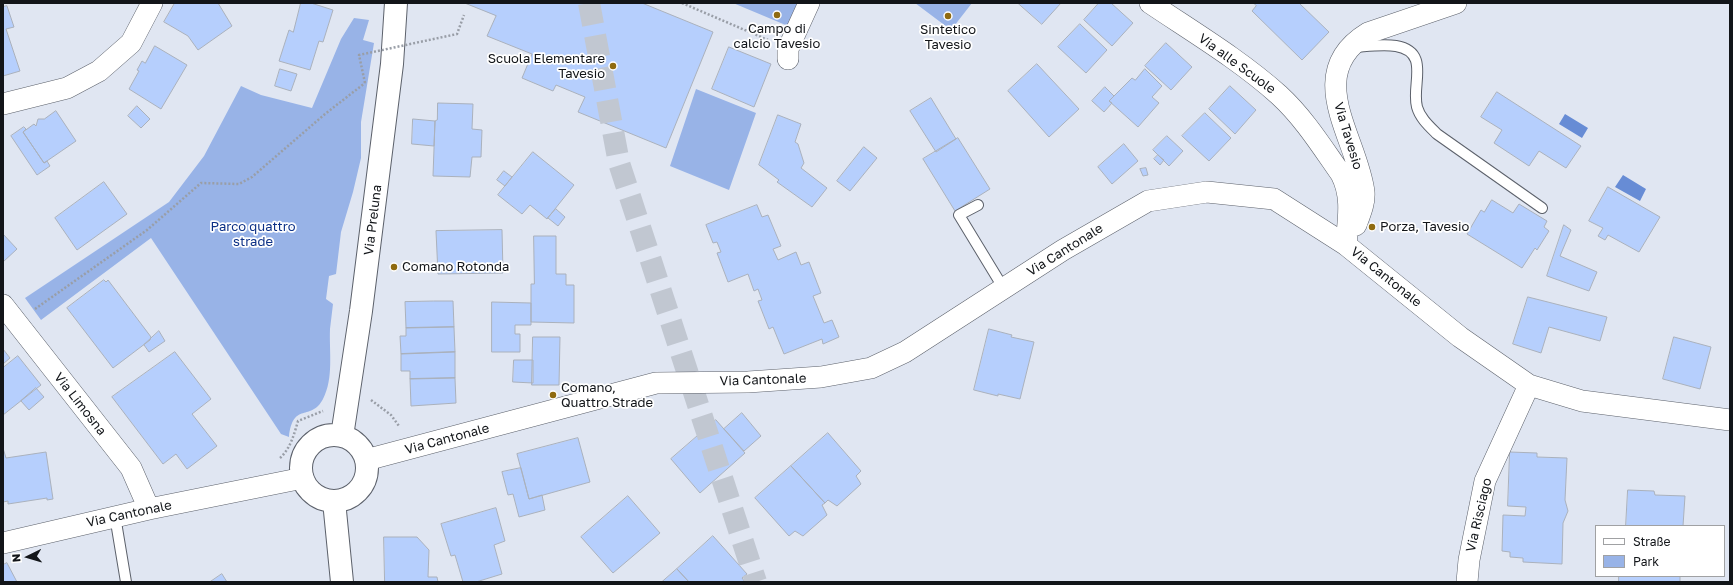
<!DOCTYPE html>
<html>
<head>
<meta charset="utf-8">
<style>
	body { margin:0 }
	#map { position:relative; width:1733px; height:585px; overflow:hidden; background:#e0e6f2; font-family:"Golos Text",sans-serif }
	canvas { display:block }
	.frame { position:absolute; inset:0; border:4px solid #121519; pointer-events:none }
	.legend { position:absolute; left:1595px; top:525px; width:130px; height:52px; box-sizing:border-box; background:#fff; border:1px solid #a0a1a3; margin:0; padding:5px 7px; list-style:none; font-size:12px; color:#121519 }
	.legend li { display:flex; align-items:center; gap:8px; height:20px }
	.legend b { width:20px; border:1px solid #a0a1a3 }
	.north { position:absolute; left:8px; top:537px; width:40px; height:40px; -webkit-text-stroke:3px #fff; paint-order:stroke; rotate:265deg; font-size:11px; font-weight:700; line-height:16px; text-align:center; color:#121519 }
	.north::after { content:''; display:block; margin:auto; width:14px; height:18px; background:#121519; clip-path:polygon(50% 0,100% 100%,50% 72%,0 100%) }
</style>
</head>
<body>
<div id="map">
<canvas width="1733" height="585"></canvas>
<div class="frame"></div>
<ul class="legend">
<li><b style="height:5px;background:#fff"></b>Straße</li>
<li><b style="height:11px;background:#98b3e7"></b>Park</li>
</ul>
<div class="north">N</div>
</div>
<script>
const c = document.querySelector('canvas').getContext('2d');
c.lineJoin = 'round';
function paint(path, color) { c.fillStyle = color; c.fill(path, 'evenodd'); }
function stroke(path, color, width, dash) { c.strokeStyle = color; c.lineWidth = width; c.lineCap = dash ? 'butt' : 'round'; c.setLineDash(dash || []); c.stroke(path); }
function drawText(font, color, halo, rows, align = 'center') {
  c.font = font + ' "Golos Text",sans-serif'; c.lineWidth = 3.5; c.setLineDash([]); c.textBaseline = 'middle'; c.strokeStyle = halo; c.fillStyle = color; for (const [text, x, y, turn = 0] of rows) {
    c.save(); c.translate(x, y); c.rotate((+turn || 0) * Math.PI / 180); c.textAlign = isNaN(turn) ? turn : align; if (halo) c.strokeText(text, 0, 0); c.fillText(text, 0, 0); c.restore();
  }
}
paint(new Path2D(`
	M733 3H799L788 26Z
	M915 3H972L951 30Z
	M354 18 369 20 363 40 374 43 361 122V158L353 192 341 232 336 274 329 276 326 299 333 304C332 312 331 321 330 329 329 351 334 378 323 399 311 422 293 401 289 437L281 434 151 238 41 320 25 298 169 202 204 156 241 86 261 95 312 108 341 39Z
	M696 89 756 113 729 190 670 166Z`), '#98b3e7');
paint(new Path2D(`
	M1565 114 1588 128 1582 138 1559 124Z
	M1623 175 1646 189 1640 201 1615 187Z`), '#678cd5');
const building = new Path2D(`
	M175 3H218L232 26 198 50 188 36 164 22Z
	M301 3H311L333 10 323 42 319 41 310 70 279 61 289 30 293 32Z
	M465 3H642L713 32 666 148 578 112 585 97 556 85 553 91 522 78 532 54 487 36 496 16Z
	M1018 3H1061L1042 24Z
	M1099 3H1111L1133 23 1112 46 1084 20Z
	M1254 3H1299L1329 32 1302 60 1252 11 1256 6Z
	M7 6 14 27 6 29 20 71 3 76V7Z
	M1080 24 1107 50 1086 73 1058 47Z
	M1166 43 1192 67 1171 90 1145 66Z
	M155 46 187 65 161 109 129 89 139 71 137 70 142 61 145 63Z
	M729 47 771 64 754 107 712 89Z
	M1037 64 1079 109 1049 137 1008 91Z
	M280 69 297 74 291 91 275 86Z
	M1145 69 1162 86 1152 97 1159 103 1138 127 1109 101 1132 78 1135 80Z
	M1230 86 1256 110 1235 134 1209 109Z
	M1105 87 1114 96 1109 101 1112 103 1104 112 1092 101Z
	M1497 92 1581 146 1566 168 1539 151 1529 166 1494 143 1502 130 1481 117Z
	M931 98 956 139 936 152 910 111Z
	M438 103 473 104 472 129 482 130 481 157H472L470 177 433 176 435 121 437 120Z
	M137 106 150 119 141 128 128 116Z
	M56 111 76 141 44 163 23 132 34 124 36 126 38 119H44Z
	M1205 113 1231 138 1209 161 1182 136Z
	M778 115 801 124 795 142 798 144 804 163 801 168 827 188 812 207 777 182 779 180 759 165Z
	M413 119 435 121 434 146 412 144Z
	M24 127 26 129 23 132 44 163 47 161 50 166 37 175 11 136Z
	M1167 136 1183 151 1169 166 1153 150Z
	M958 138 990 189 955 211 923 159Z
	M1124 144 1138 161 1112 184 1098 167Z
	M864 147 877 158 850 191 837 181Z
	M533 152 574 185 547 219 530 205 522 214 498 195Z
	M1158 155 1164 160 1160 165 1154 159Z
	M1146 168 1148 175 1143 176 1140 169Z
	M504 171 512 177 505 186 497 180Z
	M104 182 127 214 77 250 55 218Z
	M1608 187 1660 217 1639 252 1608 235 1605 240 1598 236 1603 228 1589 221Z
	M1492 200 1513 213 1519 204 1547 221 1544 227 1549 231 1537 250 1535 248 1522 268 1467 234 1481 210 1484 212Z
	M757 205 762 217 768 215 781 246 773 249 778 260 796 252 801 265 809 262 821 293 813 296 824 323 832 320 839 337 823 344 822 339 784 354 773 327 769 329 758 301 762 300 758 289 754 291 748 274 728 282 717 253 721 252 717 242 713 243 706 225Z
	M556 209 565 217 558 226 548 218Z
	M1564 225 1571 230 1560 256 1597 272 1589 291 1547 276Z
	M502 230 503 273 438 274 436 231Z
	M3 234 17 249 3 262Z
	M534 236H556V274H566V285H574V323L531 322V284H534Z
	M104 280 106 282 108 280 151 337 150 340 113 368 67 308Z
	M1528 297 1607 317 1600 341 1549 327 1541 353 1513 344Z
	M434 301H453L454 327 406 328 405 302Z
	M492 302 531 303V325H515V334H520V352H492Z
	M454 327 455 352 401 354 400 336H406V328Z
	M989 329 1012 335 1011 337 1034 342 1020 399 998 394V396L974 390Z
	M159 331 165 341 149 352 144 345Z
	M533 337H560L559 385H532Z
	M1674 337 1711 347 1700 389 1663 379Z
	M3 349 10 358 3 364Z
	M175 352 211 399 192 414 217 446 187 469 176 454 163 464 112 397Z
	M455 352V378L410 379V371H401V354Z
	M18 356 41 385 3 415V368Z
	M514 360H533V383L513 382Z
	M455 378 456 403 411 406 410 379Z
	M36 388 44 397 29 410 21 401Z
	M742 413 761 436 744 451 724 429Z
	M716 420 745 453 700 493 671 459Z
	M828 433 861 471 856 476 861 484 837 506 828 500 825 503 791 466Z
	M578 438 590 482 529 499 517 454Z
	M3 448 6 458 46 452 53 499 47 500V498L8 504V501L3 502Z
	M1510 452 1537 453V457L1567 458 1565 500 1568 511 1563 523 1562 564 1523 562V558L1510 557V552L1502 551 1503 515 1525 516 1526 507 1508 506Z
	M791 466 825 503 822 505 827 515 803 536 795 531 789 536 755 498Z
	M521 468 529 499 542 495 545 510 519 517 513 494 508 495 502 472Z
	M1628 490 1654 491 1655 495 1685 496 1683 526H1626Z
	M628 496 660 533 613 573 581 537Z
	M496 508 505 541 494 545 502 574 476 582H463L455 555 451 556 441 524Z
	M713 536 747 574 742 578 745 582H689L677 569Z
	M384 537H417L429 550 428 577H437L438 582H385Z
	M7 563 17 582H3V565Z
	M677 569 689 582H662Z
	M222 574 227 582H210Z
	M1619 576H1680V582H1619Z`);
paint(building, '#b6cffd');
stroke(building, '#aab1bc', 1);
stroke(new Path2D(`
	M589 3 619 163 756 582`), '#c1c7d1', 22, [22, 11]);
const lane = new Path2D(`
	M1356 47C1369 46 1383 44 1396 46 1431 52 1411 85 1417 107 1420 118 1429 126 1437 134L1542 208
	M978 205 959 215 1004 289
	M115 516 126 582`);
const street = new Path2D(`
	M1150 3C1193 32 1240 60 1279 95 1304 118 1322 147 1341 174 1353 197 1348 220 1346 245
	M788 59V49L809 3
	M3 104 67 88 99 71 131 43 152 3
	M1356 225C1360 214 1365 203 1364 192 1358 139 1301 74 1368 33L1456 3
	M3 305 131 468 149 509
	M366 460 656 383 748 382 821 377 871 368 905 352 1063 250 1148 201 1207 192 1274 199 1346 245 1460 337 1529 385 1582 401 1730 420
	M3 543 149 509 303 478
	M1467 582 1469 560 1485 481 1529 385`);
const secondary = new Path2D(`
	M301 468a33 33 0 1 1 66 0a33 33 0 1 1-66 0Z
	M342 436 361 311 392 64 396 3
	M334 501 342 582`);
stroke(lane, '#5c616b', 12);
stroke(street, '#5c616b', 22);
stroke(secondary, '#5c616b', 24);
stroke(new Path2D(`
	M682 3 768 40
	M35 309 147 230 201 183 239 184 252 177 325 114 365 83
	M371 400 391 415 399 426
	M280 458C290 449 294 435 298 421L323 411`), '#999ea7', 2.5, [2, 2]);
stroke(lane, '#fff', 10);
stroke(street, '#fff', 21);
stroke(secondary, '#fff', 22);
stroke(new Path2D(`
	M365 83 359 55 457 34 464 15`), '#999ea7', 2.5, [2, 2]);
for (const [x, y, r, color] of [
	[777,15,4,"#8f6a0f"],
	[948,16,4,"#8f6a0f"],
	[613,66,4,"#8f6a0f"],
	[1372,227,4,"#8f6a0f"],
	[394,267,4,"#8f6a0f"],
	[553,395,4,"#8f6a0f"]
]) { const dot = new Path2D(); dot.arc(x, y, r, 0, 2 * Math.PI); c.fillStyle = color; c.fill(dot); stroke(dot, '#fff', 1.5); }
drawText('13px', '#121519', '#fff', [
	["Campo di",777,29,"center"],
	["calcio Tavesio",777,44,"center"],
	["Sintetico",948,30,"center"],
	["Tavesio",948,45,"center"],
	["Scuola Elementare",605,59,"right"],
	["Tavesio",605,74,"right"],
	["Porza, Tavesio",1380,227],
	["Comano Rotonda",402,267],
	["Comano,",561,388],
	["Quattro Strade",561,403]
], 'left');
drawText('13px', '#121519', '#fff', [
	["Via alle Scuole",1237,64,36],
	["Via Tavesio",1348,136,73],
	["Via Preluna",373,220,-83],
	["Via Cantonale",1065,250,-32],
	["Via Cantonale",1386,277,39],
	["Via Cantonale",763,380,-2],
	["Via Limosna",80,404,52],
	["Via Cantonale",447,439,-15],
	["Via Cantonale",129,514,-12],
	["Via Risciago",1479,515,-77]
]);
drawText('13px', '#0d3186', '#fff', [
	["Parco quattro",253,227],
	["strade",253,242]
]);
</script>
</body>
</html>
